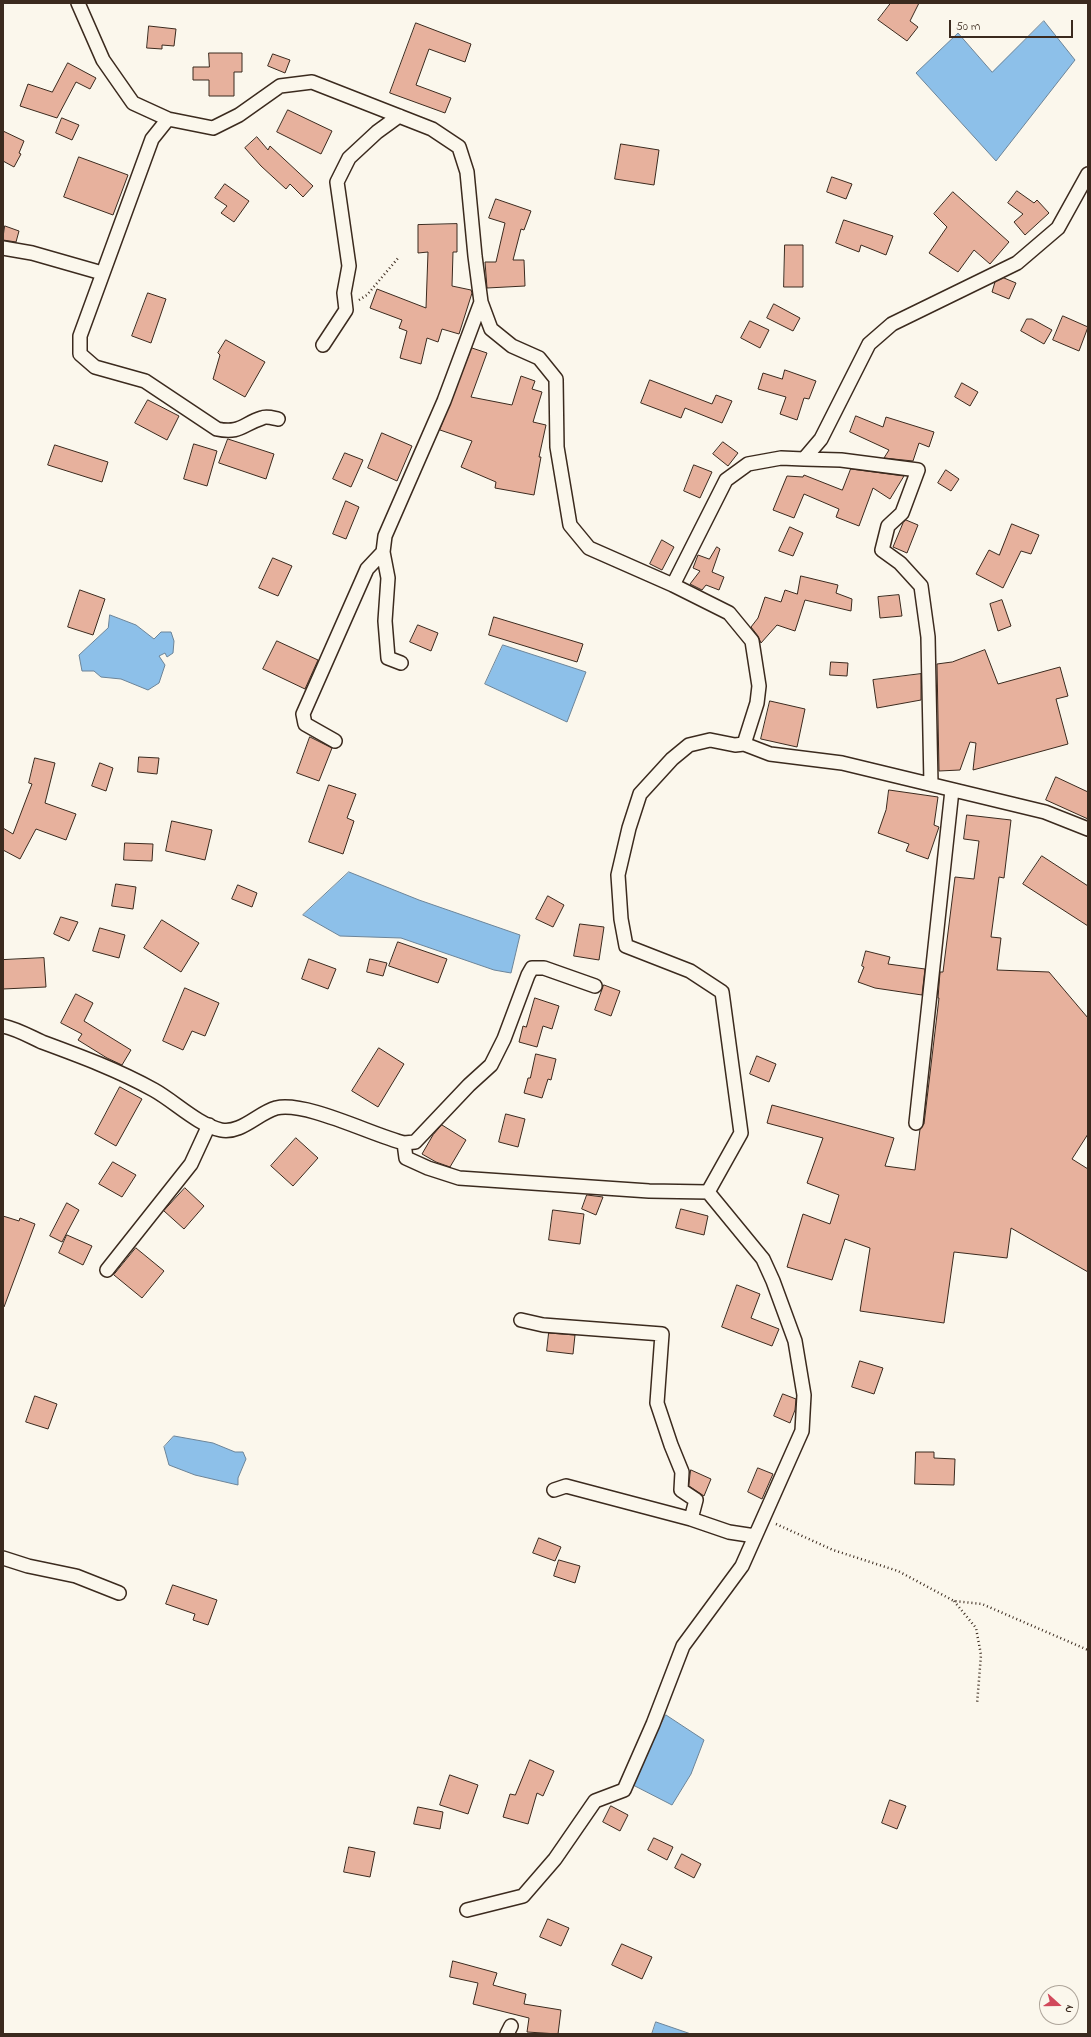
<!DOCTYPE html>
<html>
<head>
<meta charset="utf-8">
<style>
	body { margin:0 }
	#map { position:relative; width:1091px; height:2037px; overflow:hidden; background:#fbf7ec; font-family:"Indie Flower",sans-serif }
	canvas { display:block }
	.frame { position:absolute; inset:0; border:4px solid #3b2a1e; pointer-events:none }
	.north { position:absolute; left:1039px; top:1985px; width:40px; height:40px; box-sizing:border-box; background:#fbf7ec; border:1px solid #aea59a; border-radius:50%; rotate:111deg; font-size:11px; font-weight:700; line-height:16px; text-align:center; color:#3b2a1e }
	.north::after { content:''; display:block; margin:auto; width:14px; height:18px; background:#d1495b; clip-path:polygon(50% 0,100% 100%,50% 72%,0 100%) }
	.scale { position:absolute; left:949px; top:20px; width:124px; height:18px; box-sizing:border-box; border:2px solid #3b2a1e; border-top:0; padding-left:5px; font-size:12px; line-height:14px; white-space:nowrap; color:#3b2a1e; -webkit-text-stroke:3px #fbf7ec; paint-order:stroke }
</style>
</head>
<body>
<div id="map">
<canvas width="1091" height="2037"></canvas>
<div class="frame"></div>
<div class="north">N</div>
<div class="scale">50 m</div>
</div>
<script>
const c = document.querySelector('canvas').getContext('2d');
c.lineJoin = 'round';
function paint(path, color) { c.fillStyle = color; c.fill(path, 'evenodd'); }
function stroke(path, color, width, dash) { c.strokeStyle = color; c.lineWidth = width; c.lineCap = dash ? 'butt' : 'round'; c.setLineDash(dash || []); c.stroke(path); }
const water = new Path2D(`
	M1044 21 1075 60 996 161 916 73 958 33 992 72Z
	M110 615 136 625 154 639 161 632H171L174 641 173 653 167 657 165 653 159 656 165 665 159 683 148 690 121 679 101 677 94 671H82L79 655 108 628Z
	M503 645 586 672 567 722 485 684Z
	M349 872 419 900 520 935 511 973 494 970 401 938 340 936 303 915Z
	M174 1436 213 1443 235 1452H243L246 1459 238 1478V1485L195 1475 169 1465 164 1447Z
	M666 1715 704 1740 691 1774 672 1805 631 1784Z
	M656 2022 691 2034H652Z`);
paint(water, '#8dc0e9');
stroke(water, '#6c8498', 1);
const building = new Path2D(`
	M891 3H919L910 21 918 27 907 41 878 20Z
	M416 23 471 44 465 62 429 49 416 85 451 98 445 113 390 93Z
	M149 26 176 29 174 46 162 45V49L147 48Z
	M209 53H242V72H234V96H209V80H193V67H209Z
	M273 54 290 60 285 73 268 66Z
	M68 63 96 78 90 89 76 82 57 118 20 106 28 84 52 92Z
	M288 110 332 131 321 154 277 132Z
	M62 118 79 125 72 140 56 133Z
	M3 131 24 141 19 153 21 154 14 167 3 161Z
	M257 137 268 150 270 146 313 186 303 197 290 184 286 189 261 166 245 148Z
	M621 144 659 150 654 185 615 179Z
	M79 157 128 175 113 215 64 197Z
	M832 177 852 184 846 199 827 192Z
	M225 184 249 201 234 222 221 213 227 206 215 198Z
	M1017 191 1034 203 1037 200 1049 213 1025 235 1014 222 1023 214 1008 203Z
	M953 192 1009 242 990 264 974 250 958 272 929 253 947 227 934 214Z
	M496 199 531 211 524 230 521 229 513 260H524L525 286 487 288 485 262H496L505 223 489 218Z
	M844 220 893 236 886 255 861 245 859 252 836 243Z
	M457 224V252H453L452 286 471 290 472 293 459 334 442 329 438 342 427 338 421 364 400 358 407 331 399 328 402 320 370 308 377 289 426 308 428 252 418 253V225Z
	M5 226 19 231 16 242 3 240Z
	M785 245H803V287H784Z
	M1004 278 1016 283 1009 299 992 292 995 282Z
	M148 293 166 299 151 343 132 336Z
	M774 304 800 318 793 331 767 318Z
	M1063 316 1088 327 1079 351 1053 340Z
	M1027 319H1032L1052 330 1044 344 1021 331Z
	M750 321 769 330 760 348 741 338Z
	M226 340 265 362 245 397 213 379 220 355 218 353Z
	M472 348 487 353 471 397 512 405 521 376 535 381 532 389 542 392 533 422 546 425 539 457H541L534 495 495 488 496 482 461 467 472 441 440 430Z
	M785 370 816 381 809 399 804 398 797 420 780 414 786 397 758 389 763 373 782 379Z
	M650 380 712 404 716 395 732 401 722 423 685 408 681 418 641 403Z
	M962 383 978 392 970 406 955 397Z
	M148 400 179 416 167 440 135 423Z
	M856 416 883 427 886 417 934 432 929 447 919 443 913 461 884 458 889 450 850 432Z
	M382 433 412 446 397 481 368 468Z
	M228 439 274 454 266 479 219 463Z
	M723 442 738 453 728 466 713 454Z
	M194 444 217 451 207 486 184 479Z
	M55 445 108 462 102 482 48 465Z
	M345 453 363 460 351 487 333 479Z
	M694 465 712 472 700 498 684 491Z
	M851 469 904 476 890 499 873 488 859 526 836 517 839 509 804 494 794 518 773 510 787 476 803 477 804 475 842 490Z
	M946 470 959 479 951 491 938 483Z
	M346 501 359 507 346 539 333 534Z
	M906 520 918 525 907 553 893 547 903 523Z
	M1012 524 1039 535 1031 554 1021 551 1003 588 976 574 989 550 999 555Z
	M790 527 803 533 793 556 779 551Z
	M662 540 674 547 662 570 650 564Z
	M717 547 720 549 712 572 724 577 719 590 706 585 702 590 690 584 700 571 693 568 698 555 709 559Z
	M273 558 292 566 278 596 259 588Z
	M801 576 838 585 836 593 852 599 851 611 805 600 795 631 777 625 761 643 758 636 751 627 758 618 765 597 781 602 785 590 797 594Z
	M80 590 105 599 93 635 68 627Z
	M899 595 902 616 880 618 878 597Z
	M1002 600 1011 626 998 631 990 604Z
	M494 617 583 644 577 662 489 635Z
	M418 625 438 633 431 651 410 642Z
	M277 641 318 660 305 689 263 669Z
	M985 650 998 684 1060 667 1068 696 1056 699 1068 744 973 770 976 743 970 742 960 770 939 771 937 664 952 662Z
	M831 662 848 663 847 676 830 675Z
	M921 674V700L877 708 873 680Z
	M770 701 805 709 797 747 761 739Z
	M310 737 332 748 319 781 297 773Z
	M139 757 159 758 157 774 138 772Z
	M35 758 55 763 45 803 76 814 66 840 36 829 20 859 3 850V828L13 834 32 784 29 783Z
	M100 763 113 768 106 791 92 786Z
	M1056 777 1088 792V819L1046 800Z
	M329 785 356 794 347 818 354 821 343 854 309 842Z
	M889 790 938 797 934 825 939 827 928 859 906 851 909 844 878 833 886 810Z
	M967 815 1011 820 1004 878 999 877 991 937 1001 938 997 970 1049 972 1088 1018V1134L1072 1159 1088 1169V1272L1011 1228 1007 1258 954 1252 944 1323 860 1311 870 1248 845 1239 832 1280 787 1267 803 1214 830 1224 839 1195 807 1183 823 1138 767 1123 772 1105 894 1138 885 1166 915 1170 920 1129 924 1124 939 998H938L940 972H943L955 877 974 879 979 841 964 839Z
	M172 821 212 830 205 860 166 851Z
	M125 843 153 844 152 861 124 860Z
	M1042 856 1088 886V926L1023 884Z
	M116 884 136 887 133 909 112 906Z
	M238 885 257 893 252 907 232 899Z
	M548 896 564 905 553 927 536 919Z
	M61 917 78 922 69 941 54 934Z
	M162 920 199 943 181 972 144 948Z
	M580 924 604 927 599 960 574 956Z
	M100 928 125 935 119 958 93 951Z
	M398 942 447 959 438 983 389 966Z
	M866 951 890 957 888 964 925 969 922 995 875 988 858 982 864 967 862 966Z
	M44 958 46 987 3 989V960Z
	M309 959 336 969 328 989 302 979Z
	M370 959 387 963 383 976 367 972Z
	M604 985 620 991 611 1016 595 1010Z
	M185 988 219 1003 205 1036 192 1031 183 1050 163 1041Z
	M76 994 93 1003 84 1021 131 1050 122 1065 107 1058 78 1040 82 1034 61 1023Z
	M535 998 559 1006 552 1029 543 1026 537 1047 519 1042 523 1026 526 1027Z
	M379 1048 404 1064 378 1107 352 1091Z
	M536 1054 556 1059 551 1080 548 1079 542 1098 524 1093 528 1078H530Z
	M757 1056 776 1064 769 1082 750 1074Z
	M120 1087 142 1099 116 1146 95 1134Z
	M506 1114 525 1119 518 1147 499 1142Z
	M442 1125 466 1140 450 1167 436 1162 422 1154 433 1135Z
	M296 1138 318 1158 293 1186 271 1166Z
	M113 1162 136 1175 122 1197 99 1184Z
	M185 1188 204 1206 184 1229 164 1211Z
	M587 1195 603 1197 596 1215 582 1209Z
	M67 1203 79 1210 62 1242 50 1236Z
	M681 1209 708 1216 704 1235 676 1228Z
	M553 1210 584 1214 580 1244 549 1240Z
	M3 1216 19 1221 20 1218 35 1224 4 1307H3Z
	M67 1235 92 1246 83 1265 59 1253Z
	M136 1248 164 1271 142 1298 114 1275Z
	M737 1285 760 1294 751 1318 779 1329 772 1346 722 1327Z
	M549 1333 575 1335 573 1354 547 1351Z
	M860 1361 883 1368 874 1394 852 1387Z
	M783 1394 796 1399 795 1410 790 1423 774 1416Z
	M35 1396 57 1404 48 1429 26 1422Z
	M916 1452H934V1458L955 1459 954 1485 915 1484Z
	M758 1468 773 1474 762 1499 748 1492Z
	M691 1470 711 1479 704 1496 689 1486Z
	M539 1538 561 1547 555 1561 533 1553Z
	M559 1560 580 1566 575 1583 554 1576Z
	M173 1585 217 1600 208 1625 193 1620 195 1614 166 1604Z
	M530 1760 554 1771 543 1796 537 1793 528 1824 503 1817 510 1794 515 1795Z
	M450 1775 478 1785 468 1814 440 1805Z
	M890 1800 906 1806 897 1829 882 1823Z
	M611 1806 628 1815 620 1831 603 1822Z
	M418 1807 443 1812 440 1829 414 1824Z
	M654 1838 673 1847 667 1860 648 1850Z
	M349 1847 375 1852 370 1877 344 1872Z
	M682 1854 701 1864 694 1878 675 1868Z
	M548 1919 569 1928 561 1946 540 1937Z
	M622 1944 652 1957 642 1979 612 1965Z
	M453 1961 497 1973 493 1985 526 1994 524 2004 561 2010 558 2034 527 2032 529 2018 473 2004 478 1983 450 1977Z`);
paint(building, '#e7b19d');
stroke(building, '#3b2a1e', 1);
const minor = new Path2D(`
	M78 3 103 60 133 103 168 119 213 128 239 115 280 86 312 82 432 129 459 147 467 172 475 256 481 302 491 329 512 346 539 358 556 379 557 447 570 525 589 548 673 585 726 480 748 464 781 458 804 459 821 439 869 344 892 324 1017 263 1058 228 1088 174
	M168 119 152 139 80 336V354L95 367 145 381 217 429C240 434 243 424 262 418 266 416 273 418 278 419
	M3 248 32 253 102 273
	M323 345 346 310 344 293 349 266 337 182 349 158 377 132 399 116
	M804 459 841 460 918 470 902 513 888 526 882 550 900 563 921 586 928 637 931 784
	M673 585 729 613 752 641 759 686 757 703 744 744 770 754 842 763 1045 812 1088 829
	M401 663 388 658 385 621 388 578 383 552 385 536 444 401 481 302
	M335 741 305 724 303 714 367 569 383 552
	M3 1026C17 1029 29 1036 42 1042 80 1056 118 1070 154 1090 174 1101 198 1125 221 1130 241 1134 258 1113 276 1108 306 1101 372 1135 404 1143L406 1158 428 1168 459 1178 649 1191 708 1192
	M916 1123 952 790
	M404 1143 415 1142 469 1085 491 1065 504 1039 528 975 532 968H544L595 986
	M708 1192 741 1133 722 992 690 971 626 946 621 919 618 875 629 828 640 794 672 759 689 745 710 740 735 745 744 744
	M107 1270 191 1164 209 1125
	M521 1320 543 1325 662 1334 657 1403 671 1445 682 1472 681 1490 696 1500 691 1519
	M554 1490 566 1486 691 1519 729 1532 755 1536
	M3 1558 28 1566 76 1576 119 1593
	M467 1910 523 1896 555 1859 595 1801 624 1790 653 1724 683 1646 742 1566 802 1431 804 1395 795 1341 773 1281 763 1259 708 1192
	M507 2034 511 2026`);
stroke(minor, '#3b2a1e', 16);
stroke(new Path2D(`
	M359 300 367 295 399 257
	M776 1524 833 1550 898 1571 954 1601 982 1604 1088 1650
	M954 1601 976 1628 981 1655 977 1704`), '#3b2a1e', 2.5, [1, 3]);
stroke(minor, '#fbf7ec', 13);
</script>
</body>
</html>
